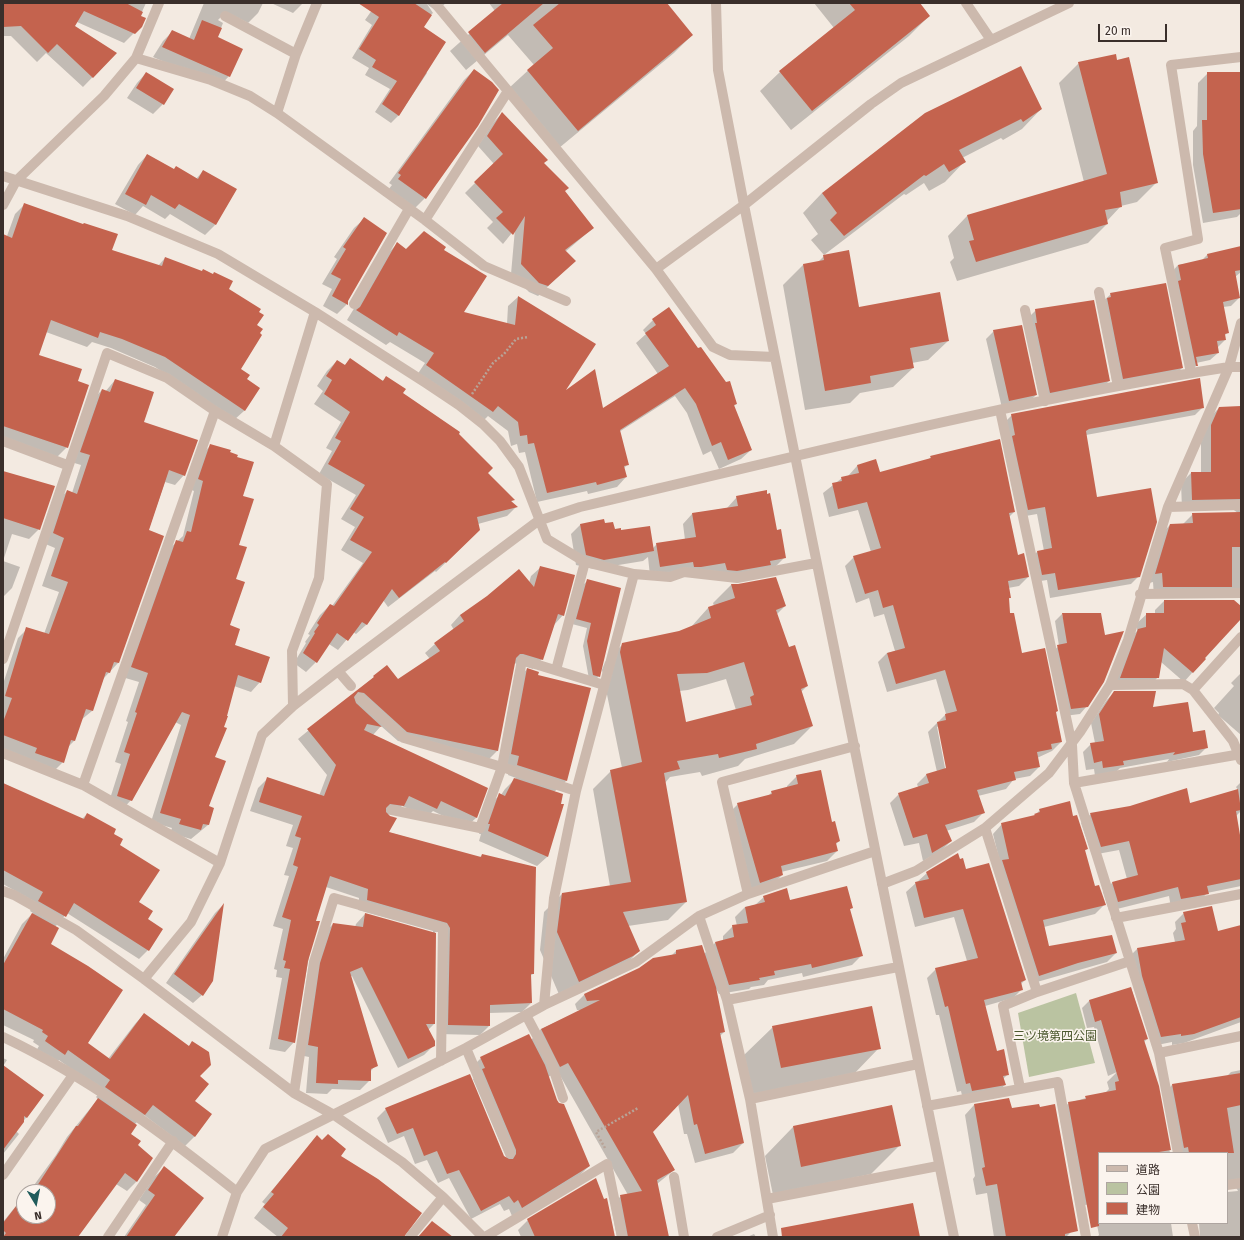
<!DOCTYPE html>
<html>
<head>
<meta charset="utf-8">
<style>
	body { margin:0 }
	#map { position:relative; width:1244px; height:1240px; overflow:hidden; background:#f3eae1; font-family:"Fira Sans","Noto Sans JP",sans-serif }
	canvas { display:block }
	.frame { position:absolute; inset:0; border:4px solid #3a2f2b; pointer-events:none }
	.legend { position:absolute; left:1098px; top:1152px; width:130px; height:72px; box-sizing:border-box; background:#fbf4ee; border:1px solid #aea5a0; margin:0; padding:5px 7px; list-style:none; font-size:12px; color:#3a2f2b }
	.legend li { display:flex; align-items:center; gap:8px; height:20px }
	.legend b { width:20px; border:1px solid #aea5a0 }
	.north { position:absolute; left:16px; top:1184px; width:40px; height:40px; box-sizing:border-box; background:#fbf4ee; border:1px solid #aea5a0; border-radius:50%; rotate:170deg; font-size:11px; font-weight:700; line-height:16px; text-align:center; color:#3a2f2b }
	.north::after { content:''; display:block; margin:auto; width:14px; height:18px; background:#215c5c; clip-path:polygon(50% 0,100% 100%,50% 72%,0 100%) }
	.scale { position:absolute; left:1098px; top:24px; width:69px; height:18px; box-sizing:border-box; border:2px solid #3a2f2b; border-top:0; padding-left:5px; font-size:12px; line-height:14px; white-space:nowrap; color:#3a2f2b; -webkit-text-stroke:3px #fbf4ee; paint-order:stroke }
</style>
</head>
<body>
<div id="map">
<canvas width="1244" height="1240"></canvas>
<div class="frame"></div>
<ul class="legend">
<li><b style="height:5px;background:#ccb9ad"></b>道路</li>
<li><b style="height:11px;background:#bac3a1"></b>公園</li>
<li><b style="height:11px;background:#c4634e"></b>建物</li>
</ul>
<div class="north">N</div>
<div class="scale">20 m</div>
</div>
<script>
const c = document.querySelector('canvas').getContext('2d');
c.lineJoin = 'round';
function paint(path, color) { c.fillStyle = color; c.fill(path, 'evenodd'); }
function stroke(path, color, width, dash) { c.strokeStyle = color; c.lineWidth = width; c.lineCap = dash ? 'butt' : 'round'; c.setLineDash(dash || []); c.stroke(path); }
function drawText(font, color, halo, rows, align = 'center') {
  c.font = font + ' "Fira Sans","Noto Sans JP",sans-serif'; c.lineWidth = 3; c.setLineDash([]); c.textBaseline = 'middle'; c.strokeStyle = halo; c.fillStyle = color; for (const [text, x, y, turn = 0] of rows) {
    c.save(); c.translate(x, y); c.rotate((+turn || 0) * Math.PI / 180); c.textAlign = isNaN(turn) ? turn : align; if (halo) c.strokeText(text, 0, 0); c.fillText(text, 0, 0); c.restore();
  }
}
paint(new Path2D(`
	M1076 993 1095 1063 1029 1077 1018 1013Z`), '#bac3a1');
paint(new Path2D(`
	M3 3H146L140 16 141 26 124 43 77 22 74 27 116 53 83 87 46 53 37 62 11 36H3Z
	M204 3H263L258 13 248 23 226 12 218 20 223 23 217 38 229 76 220 86 153 57 163 41 173 31 189 39Z
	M271 3H303L293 13Z
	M377 3H446L436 11 427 4 433 13 419 25 425 71 427 73 399 115 391 123 375 112 390 89 365 75 369 68 352 58 372 25 365 20Z
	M489 3H665L692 35 674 53 559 148 509 88 534 65 508 35 466 70 450 51 495 11Z
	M814 3H918L929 16 909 36 791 130 760 91 780 72 834 28Z
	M1116 61 1157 182 1137 202 1121 206 1107 221V224L1088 243 957 281 950 262 954 258 948 236 967 216 1084 182 1059 83 1079 63Z
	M474 70 425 198 415 208 388 190 392 185 389 183 464 80Z
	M146 73 163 104 153 114 127 98 137 83Z
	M1208 73H1241V213L1237 217 1203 223 1193 165V131L1197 126 1198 83Z
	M1041 109 1022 129 1003 140 1001 138 962 158 964 162 945 182 929 191 924 183 906 195 904 194 824 255 811 240 818 234 803 213 822 193Z
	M502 113 593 228 565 252 564 271 538 296 529 292 511 274 515 229 503 244 487 228 493 222 465 193 494 164 478 146 493 123Z
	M147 155 173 170 196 179 203 171 236 190 215 225 205 235 170 214 165 219 143 206 135 215 115 204 138 165Z
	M25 204 111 250 158 266 165 258 201 272 203 270 227 290 256 326 240 370 245 380 259 388 244 411 234 420 155 367 111 348 92 342 87 347 46 332 38 356 76 382 67 447 57 457 3 438V247L15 214Z
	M364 219 347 304 337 314 323 306 332 289 322 284 337 259 334 257 354 228Z
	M397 244 406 251 443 250 463 313 507 324 508 306 518 297 594 345 563 393 602 410 658 374 636 343 646 334 643 330 653 320 736 404 733 407 751 450 741 459 719 469 711 451 703 455 687 413 675 396 619 432 627 465 624 468 626 477 617 487 588 494 587 491 537 502 525 452 519 453 517 444 511 446 508 431 488 416 483 421 417 375 425 363 390 342 386 345 347 320 388 253Z
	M1241 252V272L1235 277 1239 298 1231 306 1223 307 1227 333 1224 336 1225 340 1217 348 1218 353 1210 360 1196 363 1197 365 1189 373 1171 273 1178 265 1201 261 1208 254Z
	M824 256 858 308 948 341 928 360 912 363 913 368 893 387 860 393 850 403 805 410 783 285 803 265 817 263Z
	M1111 294 1182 368 1172 378 1113 388 1101 303Z
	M1036 310 1109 381 1099 391 1040 402 1026 320Z
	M994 331 1036 395 1028 403 1002 408 986 339Z
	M350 360 382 381 386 378 402 393 458 434 486 473 513 500 511 502 516 507 507 516 478 524 469 540 436 572 435 571 388 607 383 600 366 625 356 634 353 632 338 650 329 644 316 662 306 672 294 663 306 643 305 642 310 635 308 634 320 615 330 605 332 606 363 563 341 550 355 527 341 519 356 495 319 474 332 451 326 448 341 422 314 404 323 391 317 386 327 371 337 361 344 366Z
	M115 380 142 423 184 475 175 485 165 482 148 531 118 663 103 679 92 711 81 720 74 741 68 747 63 762 53 772 3 749V684L18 638 28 628 44 634 59 592 42 586 55 548 43 543 58 501 67 491 72 493 81 465 71 462 92 400 102 390 105 392Z
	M1203 407 1195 415 1086 435 1096 498 1139 576 1131 584 1050 598 1047 580 1034 582 1030 560 1037 552 1044 551 1037 514 1020 517 1004 423 1012 415Z
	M1241 407V594L1154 597 1153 582 1146 584 1160 535 1170 525 1183 524 1193 514 1238 513 1231 508 1182 509 1181 483 1191 473H1201V436L1209 418 1219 408Z
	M211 445 242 496 235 580 229 626 234 645 260 682 251 692 234 686 213 757 208 807 213 809 208 825 191 839 170 833 172 828 151 822 181 725 175 722 131 800 122 810 108 805 121 764 115 762 128 722 126 721 139 682 122 677 167 551 183 536 194 491 189 489 201 455Z
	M931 457 1014 512 1009 517 1017 556 1028 577 1019 586 1008 588 1010 598 1008 599 1009 614 1021 655 1055 713 1061 742 1052 751 1037 758 1039 767 1030 776 1014 779 1006 789 978 796 983 813 974 822 946 831 951 841 942 850 923 861 919 843 904 846 890 803 899 794 918 787 917 784 926 775 937 772 928 732 946 714 936 679 887 692 878 662 887 653 895 651 884 614 874 617 869 598 856 603 845 566 854 557 871 552 858 510 829 517 823 493 842 478 848 476 857 466 875 460 879 473 928 460ZM939 726 948 772 946 773 937 727Z
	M3 472 39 529 29 539 12 534 3 561 20 567 12 588 3 597Z
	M737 497 777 531 785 557 775 567 760 574 715 573 650 576 648 557 643 561 594 569 576 565 571 534 581 524H604L653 548 657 544 685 540 683 524 692 514 727 508Z
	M541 567 563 615 554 625 542 659 533 669 514 663 497 751 488 760 398 741 381 726 373 735 486 788 476 818 466 827 433 811 427 817 402 806 393 815 386 814 388 832 479 858 482 855 533 974 530 976 531 1003 522 1012 489 1013V1026L480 1035 439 1034 438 932H435L434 1024 428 1030 434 1045 424 1055 398 1068 352 976 350 977 376 1065 370 1072V1080L360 1090 332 1089 327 1094 306 1093 309 1057 299 1055 323 934 333 924 355 927 356 924 365 914 433 933V931L358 910 359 898 326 887 315 922 294 1042 285 1052 269 1049 282 978 276 977 277 970 274 969 283 929 273 926 289 876 284 875 293 848 286 846 293 825 250 811 258 788 267 779 319 796 327 775 298 739 374 677 398 680 430 659 425 653 435 644 454 630 451 625 460 615 529 583 531 576Z
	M588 580 599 676 594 681 589 679 583 646 587 628 572 624 583 585Z
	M731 585H738L785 606 776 615 788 648 807 686 801 692 812 726 794 744 745 759 738 766 702 776 700 772 670 777 665 783 686 902 668 920 628 926 639 951 621 969 561 999 540 950 544 912 562 894 610 886 593 789 611 771 622 768 602 670 605 662 623 644 679 632 691 627 708 608 714 606 713 603ZM726 679 736 710 685 724 679 691 688 690Z
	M1164 601 1241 607V617L1184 682 1161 662 1158 677 1149 687H1111L1129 639 1137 631V623L1147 614H1155V610Z
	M1062 614 1087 706 1080 714 1064 716 1050 654 1059 646 1055 621Z
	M527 669 537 676 590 689 566 781 554 792 559 804 562 805 547 857 537 866 479 841 481 834H479L490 804 500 795H501L505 789 516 778 508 775 510 766 502 764 518 679Z
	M1241 673V735L1218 715 1219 713 1214 708 1234 686 1231 683Z
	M1114 692 1152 708 1192 733 1207 747 1199 755 1167 762 1169 759 1120 768 1115 773 1095 776 1094 769 1086 770 1083 752 1091 744 1095 743 1091 723 1106 701Z
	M797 776 832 823 839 841 835 845 837 851 827 861 781 872 782 875 772 885 750 892 728 814 738 804 767 797 772 792 787 788V786Z
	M1241 782V811L1236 816 1241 847V886L1207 893 1198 903 1171 908 1169 896 1109 911 1103 892 1112 883 1127 879 1119 850 1092 855 1081 823 1091 814 1190 804 1238 790 1236 787Z
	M3 783 53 808 82 819 87 814 112 834 119 845 137 902 146 919 148 950 139 959 67 913 55 927 49 944 86 1043 108 1059 135 1024 144 1014 188 1047 193 1042 198 1076 193 1101 195 1136 185 1146 144 1115 135 1124 129 1134 136 1145V1182L127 1191 116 1184 76 1237H3V1222L24 1196V1216H48V1192H29L56 1155 67 1137 98 1099 96 1097 101 1091 59 1060 55 1064 36 1051 39 1046 33 1042 34 1040 3 1025V959L22 924 33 913 30 911 35 902 3 884Z
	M1040 810 1087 849 1084 851 1094 887 1104 905 1095 914 1044 927 1048 947 1116 953 1107 962 1030 984 993 834 1002 824 1033 817Z
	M965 870 1025 980 1021 984 1022 989 1013 998 985 1006 996 1052 1008 1074 1003 1079 1005 1085 995 1094 963 1100 961 1091 957 1092 939 1015H936L927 978 936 969 967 961 954 917 915 927 906 892 927 873Z
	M764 897 789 901 851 908 849 910 862 955 852 965 803 977 802 973 768 980 764 985 751 987 749 989 719 994 714 985 724 1032 720 1036 743 1143 733 1153 695 1163 687 1134H684L678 1104 651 1132 674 1170 657 1184 668 1237H617L611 1206 621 1196 628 1195 558 1072 548 1077 558 1104 589 1166 580 1175 512 1216 509 1209 504 1211 500 1204 471 1219 449 1178 438 1183 427 1160 415 1164 404 1136 388 1143 377 1118 386 1109 507 1159 473 1079 476 1077 472 1067 481 1058 531 1040 541 1029 582 1010H577L575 1004 585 994 671 956 676 951 704 954 715 943 723 941V936L733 926H737L735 917 745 907 755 905Z
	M222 906 202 995 193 1003 166 983 215 913Z
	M1184 913 1217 932 1241 926V1022L1184 1043 1172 1045V1042L1152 1046 1128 958 1137 949 1175 942 1173 933 1176 929 1175 922Z
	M1131 988 1147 1039 1144 1042 1158 1087 1170 1153H1099V1223H1171L1173 1237H1097L1099 1235 1093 1204 1076 1206 1059 1112 1069 1103 1106 1092 1109 1089 1107 1082 1117 1072 1108 1076 1094 1027 1087 1028 1082 1008 1089 1001Z
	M773 1027 879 1048 851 1077 752 1096 744 1055Z
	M3 1058 7 1060 3 1066Z
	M3 1067 43 1095 16 1131 19 1134 3 1154Z
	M1241 1070V1237H1200L1199 1223H1227V1192L1238 1191 1237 1189 1233 1186 1227 1187V1153H1174L1163 1095 1172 1085 1226 1077 1231 1072Z
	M974 1105 1011 1110 1071 1232 1066 1237H994L987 1193 976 1195 973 1179 975 1176 965 1115Z
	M891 1106 899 1146 871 1174 773 1195 765 1156 793 1127Z
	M317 1137 340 1156 403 1237H278L254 1218 265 1204 262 1202Z
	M164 1168 174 1235 177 1237H124L146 1205 139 1200 154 1177Z
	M528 1220 614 1237H521L518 1230Z
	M754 1234 756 1237H747Z`), '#0003');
paint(new Path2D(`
	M3 3H126L143 12 141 16 146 18 142 27 135 34 84 11 75 26 117 53 93 78 57 44 48 53 21 26 3 27Z
	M358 3H414L432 15 424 27 446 42 399 116 382 104 397 81 372 67 376 60 359 49 379 17Z
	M503 3H544L485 53 468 32Z
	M560 3H667L693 35 578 131 527 70 553 48 533 25Z
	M849 3H920L930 16 812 111 779 71 855 10Z
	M202 20 222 28 218 37 243 49 230 77 162 47 172 30 194 40Z
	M1116 54 1117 60 1129 57 1158 183 1120 192 1122 207 1105 210 1108 224 976 262 969 241 974 240 967 215 1107 174 1078 62Z
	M1021 66 1042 109 1023 122 1021 119 959 150 966 162 949 172 944 164 926 176 924 175 844 236 830 220 837 213 822 193 925 113Z
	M474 69 492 82 499 90 478 126 426 199 398 179 401 175 398 173Z
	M146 72 174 89 164 105 136 88Z
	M1207 72H1241V209L1213 213 1203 154 1202 120H1207Z
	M502 112 548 160 544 163 569 188 565 191 594 228 565 250 576 261 548 286 539 283 521 264 525 216 513 235 496 218 503 212 474 182 503 154 487 136Z
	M147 154 174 169 176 166 198 179 203 170 237 189 216 225 179 204 175 209 151 195 146 205 125 194Z
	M24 203 83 224 84 223 118 234 112 250 162 266 165 257 202 271 203 269 213 274 214 272 233 281 229 289 261 309 259 312 264 315 257 325 263 329 260 333 262 335 241 369 250 375 247 379 260 388 245 411 165 357 122 339 100 332 98 338 51 320 39 355 82 369 78 381 89 385 68 448 3 426V234L12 238Z
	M364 217 387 233 348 301V305L332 296 341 279 331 274 346 249 343 247Z
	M424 231 446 247 444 250 487 276 464 312 515 325 518 296 596 344 566 390 595 369 603 408 669 366 645 333 656 325 652 319 669 307 698 348 701 347 726 382 730 381 737 404 734 405 752 450 728 460 721 442 712 446 696 404 685 388 620 430 629 465 624 466 627 477 597 485 596 482 547 493 534 443 528 444 527 435 520 436 518 422 498 406 493 412 426 365 434 353 399 332 397 336 356 310 360 307 397 242 406 249Z
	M1241 246V270L1235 271 1240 298 1223 302 1229 333 1225 334 1226 340 1217 341 1219 353 1196 357 1198 366H1196L1178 281 1181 280 1178 265 1208 258 1207 254Z
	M849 250 859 307 940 292 949 341 910 348 914 368 870 376 871 383 825 391 803 264 824 260 823 255Z
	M1166 283 1183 368 1123 379 1107 298 1111 297 1110 293Z
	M1094 300 1110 381 1050 393 1035 323H1037L1035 309Z
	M1022 325 1037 395 1009 401 993 330Z
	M350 358 383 381 386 376 406 389 403 393 460 432 459 434 493 468 488 473 515 500 511 501 518 507 477 517 480 530 446 563 445 562 399 598 392 589 367 625 362 622 348 641 337 633 317 663 303 653 315 633 314 632 319 625 317 623 330 604 334 606 372 552 350 540 364 517 350 509 365 485 328 464 341 441 335 438 350 412 324 394 332 380 326 376 337 360 345 365Z
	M1200 378 1204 408 1089 429 1086 431 1097 497 1151 488 1157 522 1140 577 1058 590 1055 573 1042 575 1037 551 1052 548 1045 507 1028 510 1012 436 1015 435 1011 414Z
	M115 379 154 392 144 422 198 440 185 476 169 470 149 530 164 536 119 663 114 662 110 673 106 672 93 711 86 709 75 741 71 740 64 763 35 753 37 748 3 735V722L12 698 5 696 26 627 49 634 68 582 51 576 64 538 53 533 67 490 77 494 90 455 80 452 102 389 110 392Z
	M1241 406V499L1192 500 1191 472H1211V425L1219 407Z
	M1000 439 1015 512 1009 513 1018 555 1024 553 1029 577 1008 581 1011 598H1009L1010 613H1014L1022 653 1045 648 1058 711 1056 712 1062 742 1051 744 1052 749 1037 752 1040 767 1014 772 1016 780 977 790 985 813 945 825 952 841 932 853 927 834 913 838 898 793 929 783 926 774 946 768 937 722 946 720 945 714 957 711 945 670 896 684 887 653 905 648 893 605 883 608 878 590 865 594 853 556 881 548 867 502 838 509 832 483 842 481 841 477 859 473 857 465 876 459 880 472 931 458 930 456Z
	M210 444 231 450 230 452 238 455 237 457 254 462 243 496 254 499 239 545 247 547 236 579 245 582 230 625 240 629 235 645 270 657 261 683 238 675 227 716H228L224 727 227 728 215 757 226 761 209 806 214 808 209 825 203 824 201 830 179 824 181 819 160 813 190 715 182 712 132 801 117 796 130 754 124 752 137 713 135 712 148 673 131 667 176 540 183 542 187 531 191 532 203 481 198 479Z
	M3 471 55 486 40 530 3 518Z
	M767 490V494L770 493 777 530 781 529 786 558 770 561 771 565 737 571 727 570 725 563 701 567H694L693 562 660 567 656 543 696 537 692 513 738 506 736 496Z
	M1241 512V547H1232V587H1163L1162 573 1155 574 1170 524 1193 523 1192 513Z
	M604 519 605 523 613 522 615 529 621 528V530L650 526 654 551 604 560 586 555 580 524Z
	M540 566 575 575 564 616 558 614 543 660 523 654H520L516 658 498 751 407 732 364 693 358 692 354 697 356 703 382 727 367 724 364 730 488 788 477 818 441 801 437 809 409 796 404 806 390 804 386 808V812L390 816 397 818 389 832 481 857 482 854 536 867 534 974H531L532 1003 490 1005V1026L448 1025 450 928 447 923 367 900 368 889 330 876 316 921H320L308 961 295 1043 278 1039 290 969 284 968 286 961 283 960 291 920 282 917 298 867 293 865 301 838 295 836 302 816 259 802 267 777 324 796 336 765 307 729 374 677 373 676 387 665 398 679 440 651 434 643 464 621 460 615 487 596 519 569 534 587Z
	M776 577 786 606 776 610 789 647 795 645 808 686 801 689 813 726 756 744 757 749 719 758 718 754 677 761 680 769 664 773 687 902 623 912 640 951 633 956 579 982 557 932 562 893 631 882 610 770 642 762 620 652 622 643 679 631 711 618 708 607 735 598 731 584H738ZM744 662 754 695 750 697 752 705 686 722 677 674 707 673Z
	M587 579 621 588 600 677 593 675 587 641 591 623 576 619Z
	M1164 600H1234L1241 606V619L1205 658 1206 659 1193 673 1164 648 1159 678H1120L1138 629 1146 627V613H1164Z
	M1062 613H1101L1105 635 1124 631 1104 682 1088 707 1071 709 1057 645 1067 643Z
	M527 668 539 672 538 675 591 688 567 781 517 765 519 756 511 754Z
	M1114 691H1156L1153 707 1188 702 1193 732 1205 730 1208 748 1173 755 1175 752 1123 761 1124 765 1103 768 1102 761 1094 763 1090 743 1104 741 1099 714Z
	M821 770 832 822 835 821 840 841 836 843 838 851 781 866 783 875 760 883 737 803 772 794 771 791 798 784 796 775Z
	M514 778 563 794 561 804H564L548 857 488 831 490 824H488L499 793 505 796Z
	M3 783 84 819 87 813 116 829 114 834 123 839 120 845 160 870 139 902 153 911 148 919 163 929 149 951 74 903 66 917 38 901 43 892 3 870Z
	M1187 788 1190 803 1238 789 1241 810 1236 811 1241 841V879L1207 886 1209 894 1181 899 1178 887 1118 902 1112 882 1138 875 1129 841 1101 847 1090 813 1130 806Z
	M1070 801 1073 816 1077 815 1088 849 1085 850 1095 886 1099 885 1106 905 1043 920 1049 946 1112 935 1117 953 1078 963 1039 976 1002 860 1009 859 1001 823 1035 815 1034 814 1040 812 1039 809Z
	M958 853 960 859 963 858 966 869 989 863 1026 980 1021 982 1023 990 984 1000 997 1051 1004 1049 1009 1075 1003 1076 1006 1085 972 1091 970 1083 966 1084 948 1006 945 1007 935 968 978 958 963 909 924 918 915 882 929 879 926 872Z
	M847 886 853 908 850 909 863 956 812 968 811 964 774 971 775 975 759 978 760 980 729 985 715 942 734 937 732 925 748 923 745 907 765 902 763 896 787 888 790 900Z
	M224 903 213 981 203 996 174 974Z
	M1212 906 1218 931 1241 925V1017L1194 1034 1181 1036V1034L1161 1037 1142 976 1137 948 1185 940 1181 923 1186 922 1183 912Z
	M32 913 59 928 51 944 88 966 123 990 88 1043 110 1059 144 1013 189 1046 192 1041 209 1052 211 1065 200 1076 209 1084 195 1101 212 1114 195 1137 153 1105 145 1115 105 1087 110 1080 68 1050 65 1055 45 1041 48 1036 42 1032 43 1030 3 1009V965Z
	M365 913 436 933 435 1024H426L435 1041V1046L408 1059 362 967 350 972 378 1066 371 1069V1081L338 1080V1084L316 1083 318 1047 308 1045 320 963 333 923 363 927Z
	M702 945 716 987 725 1032 720 1033 744 1143 705 1154 697 1124 694 1125 688 1095 653 1132 675 1170 657 1180 669 1237H628L620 1195 642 1191 568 1063 560 1067 541 1029 600 1000 587 1001 584 994 639 968 653 958 676 954V950Z
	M1131 987 1148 1039 1144 1040 1159 1086 1171 1150 1153 1153H1099V1226L1091 1228 1068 1102 1086 1099 1085 1096 1116 1090 1115 1082 1119 1081 1101 1020 1095 1022 1089 1000Z
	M872 1006 881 1049 781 1068 772 1026Z
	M529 1034 545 1065 557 1100 559 1103 564 1104 590 1166 522 1208 518 1200 514 1203 509 1196 481 1211 459 1170 447 1174 437 1151 424 1156 413 1128 397 1134 385 1108 470 1074 504 1156 509 1159H513L516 1154V1150L482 1069 485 1068 480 1057Z
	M3 1065 44 1095 27 1118 24 1116V1122L3 1150Z
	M1241 1073V1105L1227 1108 1234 1153H1189L1188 1147 1184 1148 1172 1084Z
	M98 1098 137 1125 131 1134 141 1141 138 1145 153 1158 137 1182 125 1173 78 1237H3L6 1233 3 1230V1223L24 1196V1216H48V1192H33L76 1126H78Z
	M1009 1098 1012 1108 1039 1104 1040 1107 1055 1104 1078 1231 1065 1234V1237H1006L997 1184 986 1186 982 1168 985 1167 974 1104Z
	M892 1105 901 1146 801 1167 793 1126Z
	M328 1134 346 1149 341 1156 378 1179 422 1213 404 1237H281L288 1228 263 1207 274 1194 271 1192 317 1135 322 1140Z
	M164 1166 204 1198 174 1237H126L155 1195 148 1190Z
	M596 1178 604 1199 607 1198 615 1237H535L527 1219Z
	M913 1203 920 1237H782L781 1228Z
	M432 1221 453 1237H418Z`), '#c4634e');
stroke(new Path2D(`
	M472 394 493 363 504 354 516 339 528 337
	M605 1148 596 1132 638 1108`), '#b8a397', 2.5, [2, 2]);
stroke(new Path2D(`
	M435 3 656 269 713 347 730 355 774 357
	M966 3 991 40
	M225 16 296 54
	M136 58 211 80 250 96 277 113 425 220 484 266 566 301
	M277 113 296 54 317 3
	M3 176 127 216 218 254 315 312 426 383 459 405 483 424 500 441 519 467 547 539 585 562 634 574 670 577 684 572 737 578 816 563
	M3 205 16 181 104 96 136 58 159 3
	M425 220 508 91
	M656 269 744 205 718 70 716 3
	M1099 292 1118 386
	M354 304 409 209
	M1025 310 1045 401
	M1191 373 1165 248 1198 239 1171 65 1241 57
	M1000 410 1072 745 1074 783 1159 1053 1178 1153
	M3 441 67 465
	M274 446 315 312
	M1168 507 1241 505
	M1140 594 1241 593
	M3 659 107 353 167 378 215 411 274 446 327 484 319 578 292 651 293 706
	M556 670 585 562
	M338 671 351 686
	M1110 685 1183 684 1193 690 1241 637
	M1193 690 1233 741 1241 760
	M360 698 404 738 502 767 576 791
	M3 753 83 785 220 863
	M1074 783 1241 754
	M83 785 215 411
	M392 810 480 828 502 767 522 660 604 685
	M985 828 1037 992 1130 961
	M882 884 916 871 985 828 1049 773 1080 732 1110 685 1128 640 1168 507 1229 367 1241 323
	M3 891 14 895 76 930 144 979 294 1093 334 1115 402 1162 443 1197 483 1237
	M748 894 722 782 855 746
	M699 916 727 1000 750 1099 773 1237
	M1116 918 1241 894
	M144 979 191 922 220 863 262 735 293 706 338 671 538 521 580 507C795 457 1010 401 1229 367H1241
	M727 1000 898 967
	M544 1005 554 898 576 791 634 574
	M526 1015 551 1062 563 1098
	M3 1037C88 1077 164 1134 237 1192
	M466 1048 510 1153
	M1159 1053 1241 1036
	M1020 1088 1003 1006 1037 992
	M294 1093 314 962 334 898 443 928 441 1061
	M750 1099 918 1064
	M927 1106 1058 1082 1086 1237
	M3 1175 73 1075
	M674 1177 684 1237
	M1227 1185 1241 1183
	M767 1199 938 1166
	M1192 1223 1195 1237
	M108 1237 173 1141
	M222 1237 237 1192 265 1149 466 1048 544 1005 636 962 699 916 748 894 875 851
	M410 1237 443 1197
	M485 1237 607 1164 622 1237
	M717 1237 770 1215
	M954 1237 744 205 871 104 901 83 1069 3`), '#ccb9ad', 10);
drawText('12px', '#4c592f', '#fbf4ee', [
	["三ツ境第四公園",1055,1037]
]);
</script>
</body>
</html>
